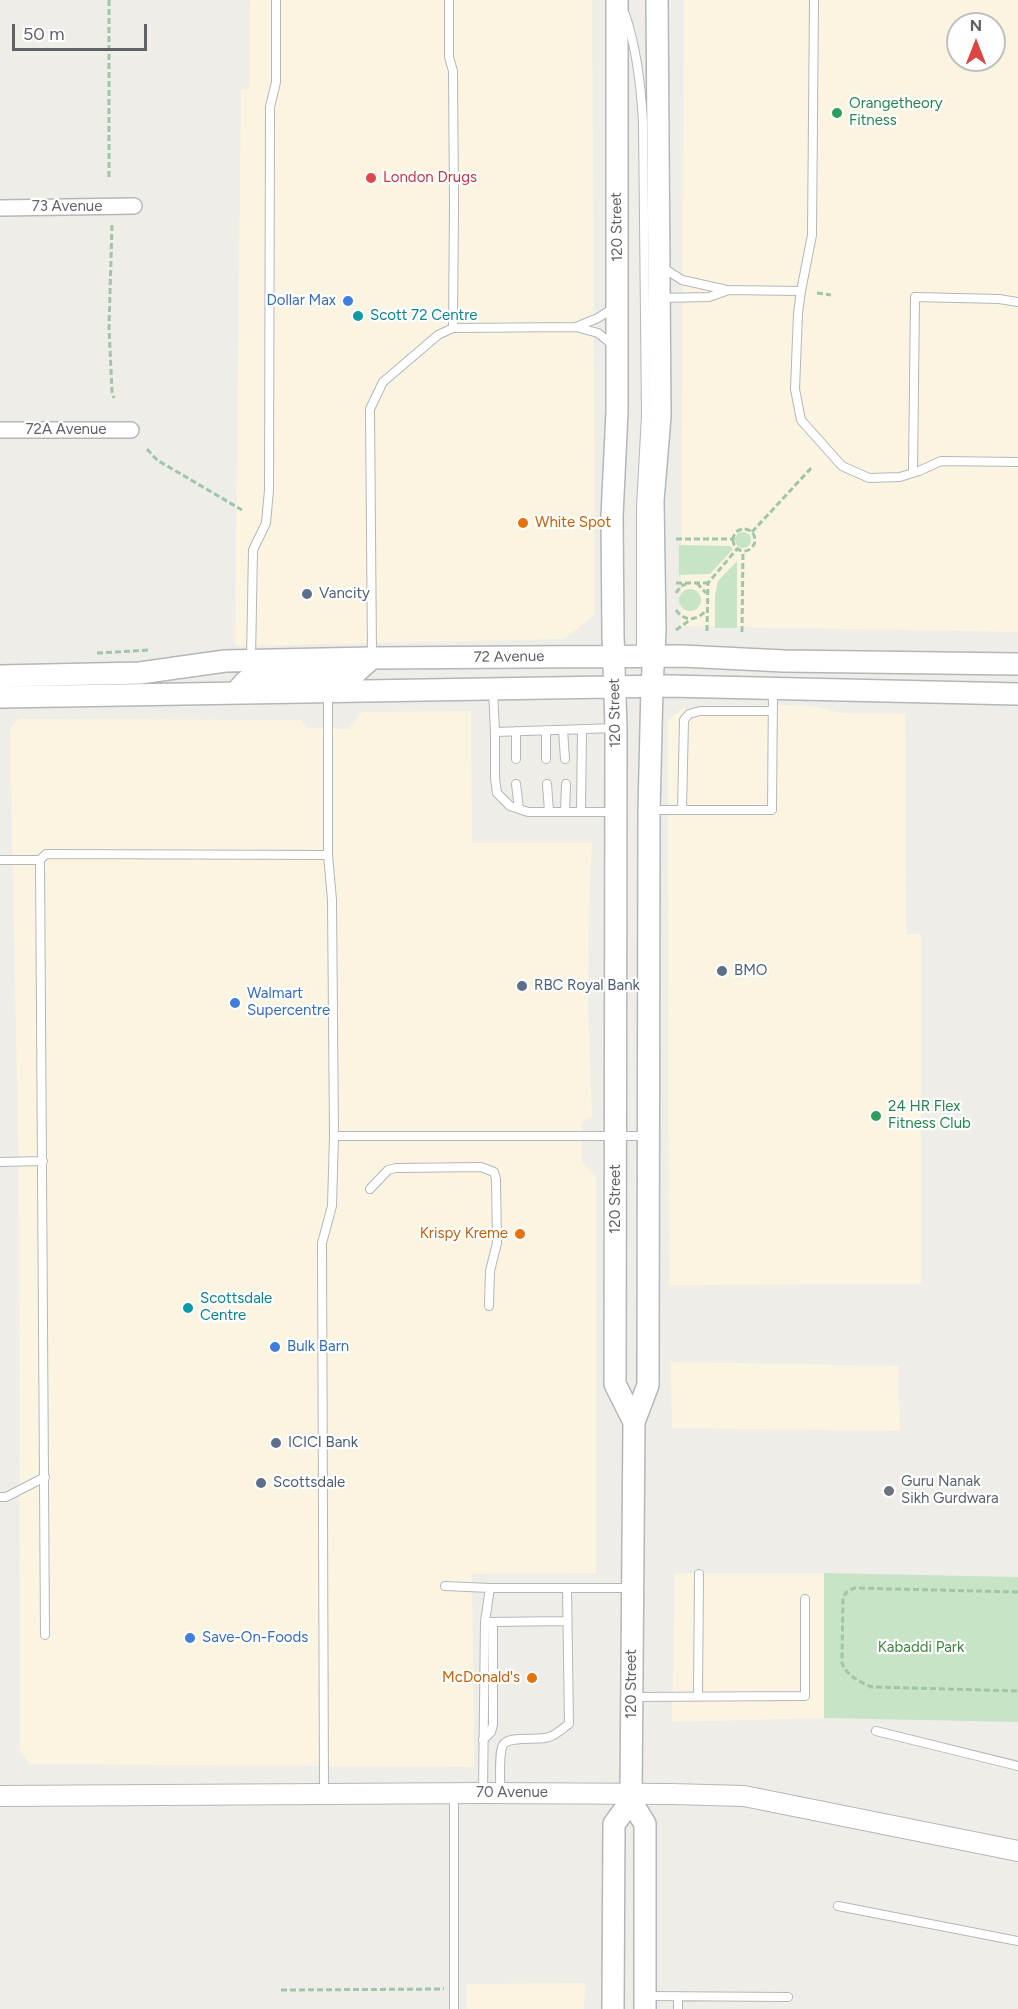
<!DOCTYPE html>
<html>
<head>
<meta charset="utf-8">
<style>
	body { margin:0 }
	#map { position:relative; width:1018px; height:2009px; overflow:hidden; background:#efede7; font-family:Figtree,sans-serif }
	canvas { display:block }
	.north { position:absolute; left:946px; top:12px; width:60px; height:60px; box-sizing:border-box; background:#fff; border:2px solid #bfc0c2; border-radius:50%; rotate:0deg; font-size:16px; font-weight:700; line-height:24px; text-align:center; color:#5f6266 }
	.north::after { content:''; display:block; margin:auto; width:21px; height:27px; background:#da4642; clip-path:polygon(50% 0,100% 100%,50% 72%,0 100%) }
	.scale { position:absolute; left:12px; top:24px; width:135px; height:27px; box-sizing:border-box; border:3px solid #5f6266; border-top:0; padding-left:8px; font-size:18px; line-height:21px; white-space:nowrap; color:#5f6266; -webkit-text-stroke:4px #fff; paint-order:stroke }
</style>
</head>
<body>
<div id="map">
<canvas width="1018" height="2009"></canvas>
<div class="north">N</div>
<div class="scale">50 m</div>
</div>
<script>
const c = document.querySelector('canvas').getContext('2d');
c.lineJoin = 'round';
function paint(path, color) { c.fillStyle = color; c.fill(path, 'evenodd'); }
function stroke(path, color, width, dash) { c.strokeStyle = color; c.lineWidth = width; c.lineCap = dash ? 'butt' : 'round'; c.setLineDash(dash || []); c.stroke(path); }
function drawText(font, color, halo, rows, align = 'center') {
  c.font = font + ' Figtree,sans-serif'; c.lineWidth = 4.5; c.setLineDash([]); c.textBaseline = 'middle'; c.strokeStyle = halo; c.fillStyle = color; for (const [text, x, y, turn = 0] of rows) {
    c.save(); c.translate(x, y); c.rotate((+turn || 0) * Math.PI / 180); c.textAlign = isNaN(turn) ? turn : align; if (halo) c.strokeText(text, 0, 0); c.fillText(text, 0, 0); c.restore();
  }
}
paint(new Path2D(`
	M250 0H592L595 615 564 639 235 646 241 90 249 89Z
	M684 0H1018V632L681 626ZM958 24H994V60H958Z
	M784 705 814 706 840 713 905 714 906 934H921V1284L669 1285 668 721 682 708Z
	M471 711 472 843H592L589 901 588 1008 592 1116 582 1123 581 1161 596 1176V1573L472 1574 474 1767 29 1764 20 1749 19 1187 10 728 19 719 301 720 306 728 349 729 362 712Z
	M671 1362 898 1366 900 1431 672 1428Z
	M675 1573H824V1718L672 1722Z
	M585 1983 584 2009H467V1984Z`), '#fbf4e0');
paint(new Path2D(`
	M735 540a8 8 0 1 1 16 0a8 8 0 1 1-16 0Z
	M679 545 730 546 733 549 710 574 679 575Z
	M737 561V628H715V595L718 581Z
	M679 600a11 11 0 1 1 22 0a11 11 0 1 1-22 0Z
	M824 1573 1018 1577V1722L824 1718Z`), '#c8e4c6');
const service = new Path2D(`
	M625 14C637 49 641 85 643 122L646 415 641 508V654
	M662 267 682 280 727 290 801 291 798 313 795 389 801 420 842 466 869 478 900 477 919 471 941 461 1018 462
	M801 291 812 235 814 0
	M661 298 709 297 726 291
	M576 327 598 318 615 307
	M453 328 576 327 598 333 614 346
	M913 473 915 297 999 299 1018 302
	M372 656 370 409 383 382 438 335 453 328 454 204 453 71 449 57V0
	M251 659 253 550 266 523 269 490 270 107 276 82V0
	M493 690 495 732 616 728
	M546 730V759
	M563 730 565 759
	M516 731V759
	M495 732V778L497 793 510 806 528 812H614
	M516 784 519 809
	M547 784 549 812
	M651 810H772L773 688
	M682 810 684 720 689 714 700 711H773
	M581 811 582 729
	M565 812 566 784
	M0 860H40L46 854 328 855
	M40 860 45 1635
	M334 1136H648
	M0 1162 43 1161
	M370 1189 388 1170 396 1168 481 1167 494 1172 496 1179 497 1243 490 1271 489 1306
	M0 1497H6L45 1477
	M445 1586 490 1588
	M489 1622 567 1621
	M698 1696 699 1574
	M633 1697 805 1696V1599
	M876 1731 1018 1766
	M483 1740 491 1732 493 1724V1622
	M483 1791 485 1622 490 1588H631
	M324 1792 322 1243 332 1206 334 1136 332 900 328 855V693
	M500 1793C501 1783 498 1754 503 1745 509 1735 539 1741 549 1737 556 1735 563 1728 569 1724L567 1588
	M838 1906 1018 1941
	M647 1996 788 1997
	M454 2009V1795
	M678 2009V1996`);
const minor = new Path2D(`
	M0 208 134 206
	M0 430H131`);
const tertiary = new Path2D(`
	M0 1796 483 1793 671 1794 744 1796 1018 1851`);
const secondary = new Path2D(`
	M617 0V412L612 516 613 635 616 728 615 1384 634 1422
	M0 676 140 673 225 661 372 658 682 656 784 661 1018 664
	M237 691 246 681 271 676 353 675 372 658
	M0 697 669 686 1018 694
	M613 2009 614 1824 631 1801
	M645 2009V1824L631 1801V1794L634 1422 648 1385 649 811 652 687 655 631 653 501 660 417 657 0`);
stroke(service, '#b4b7ba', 10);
stroke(minor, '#b4b7ba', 18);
stroke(tertiary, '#b4b7ba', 22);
stroke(secondary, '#b3b6ba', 24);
stroke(new Path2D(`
	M109 0V178
	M112 225 109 327 112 392 114 398
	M817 293 831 295
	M147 449 157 460 242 510
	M733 540a11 11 0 1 1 22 0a11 11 0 1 1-22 0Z
	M752 532 813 466
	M676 539H732
	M676 583H708
	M697 583 706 593
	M676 593 681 586 686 584
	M676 610C684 622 698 621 706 610
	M676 630 690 620
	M707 631 708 583 737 549
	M742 632 743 551
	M97 653 150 650
	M1018 1592 854 1588 847 1592 843 1597 842 1663C847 1676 860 1682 872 1687L1018 1691
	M281 1990 444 1989`), '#a0c5a9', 3, [6, 3]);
stroke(service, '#fff', 8);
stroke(minor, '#fff', 15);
stroke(tertiary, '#fff', 20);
stroke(secondary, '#fff', 21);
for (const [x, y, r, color] of [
	[837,113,6,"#2e9e5b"],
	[371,178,6,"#e0444e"],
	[348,301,6,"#3f7fe0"],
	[358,316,6,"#0f9aa8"],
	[523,523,6,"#e8710a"],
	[307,594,6,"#5c6f8a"],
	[722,971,6,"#5c6f8a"],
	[522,986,6,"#5c6f8a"],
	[235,1003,6,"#3f7fe0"],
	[876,1116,6,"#2e9e5b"],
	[520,1234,6,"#e8710a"],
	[188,1308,6,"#0f9aa8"],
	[275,1347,6,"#3f7fe0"],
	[276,1443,6,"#5c6f8a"],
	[261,1483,6,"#5c6f8a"],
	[889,1491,6,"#6b7280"],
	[190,1638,6,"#3f7fe0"],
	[532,1678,6,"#e8710a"]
]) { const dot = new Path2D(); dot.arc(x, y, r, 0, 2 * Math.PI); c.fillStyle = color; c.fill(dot); stroke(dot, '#fff', 2); }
drawText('15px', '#27864d', '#fff', [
	["Orangetheory",849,104],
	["Fitness",849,121],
	["24 HR Flex",888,1107],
	["Fitness Club",888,1124]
], 'left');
drawText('15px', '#be3a42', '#fff', [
	["London Drugs",383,178]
], 'left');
drawText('15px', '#5f6266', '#fff', [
	["73 Avenue",67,207],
	["120 Street",617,227,-91],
	["72A Avenue",66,430],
	["72 Avenue",509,657,-1],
	["120 Street",615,713,-91],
	["120 Street",616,1199,-90],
	["120 Street",632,1684,-90],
	["70 Avenue",512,1793]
]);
drawText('15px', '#366cbe', '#fff', [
	["Dollar Max",336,301,"right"],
	["Walmart",247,994],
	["Supercentre",247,1011],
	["Bulk Barn",287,1347],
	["Save-On-Foods",202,1638]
], 'left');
drawText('15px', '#0d838f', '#fff', [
	["Scott 72 Centre",370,316],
	["Scottsdale",200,1299],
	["Centre",200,1316]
], 'left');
drawText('15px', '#c56008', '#fff', [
	["White Spot",535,523,"left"],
	["Krispy Kreme",508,1234],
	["McDonald's",520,1678]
], 'right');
drawText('15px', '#4e5e75', '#fff', [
	["Vancity",319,594],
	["BMO",734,971],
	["RBC Royal Bank",534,986],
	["ICICI Bank",288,1443],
	["Scottsdale",273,1483]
], 'left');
drawText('15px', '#5b616d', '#fff', [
	["Guru Nanak",901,1482],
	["Sikh Gurdwara",901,1499]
], 'left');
drawText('15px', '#3f853e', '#fff', [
	["Kabaddi Park",921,1648]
]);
</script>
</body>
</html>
